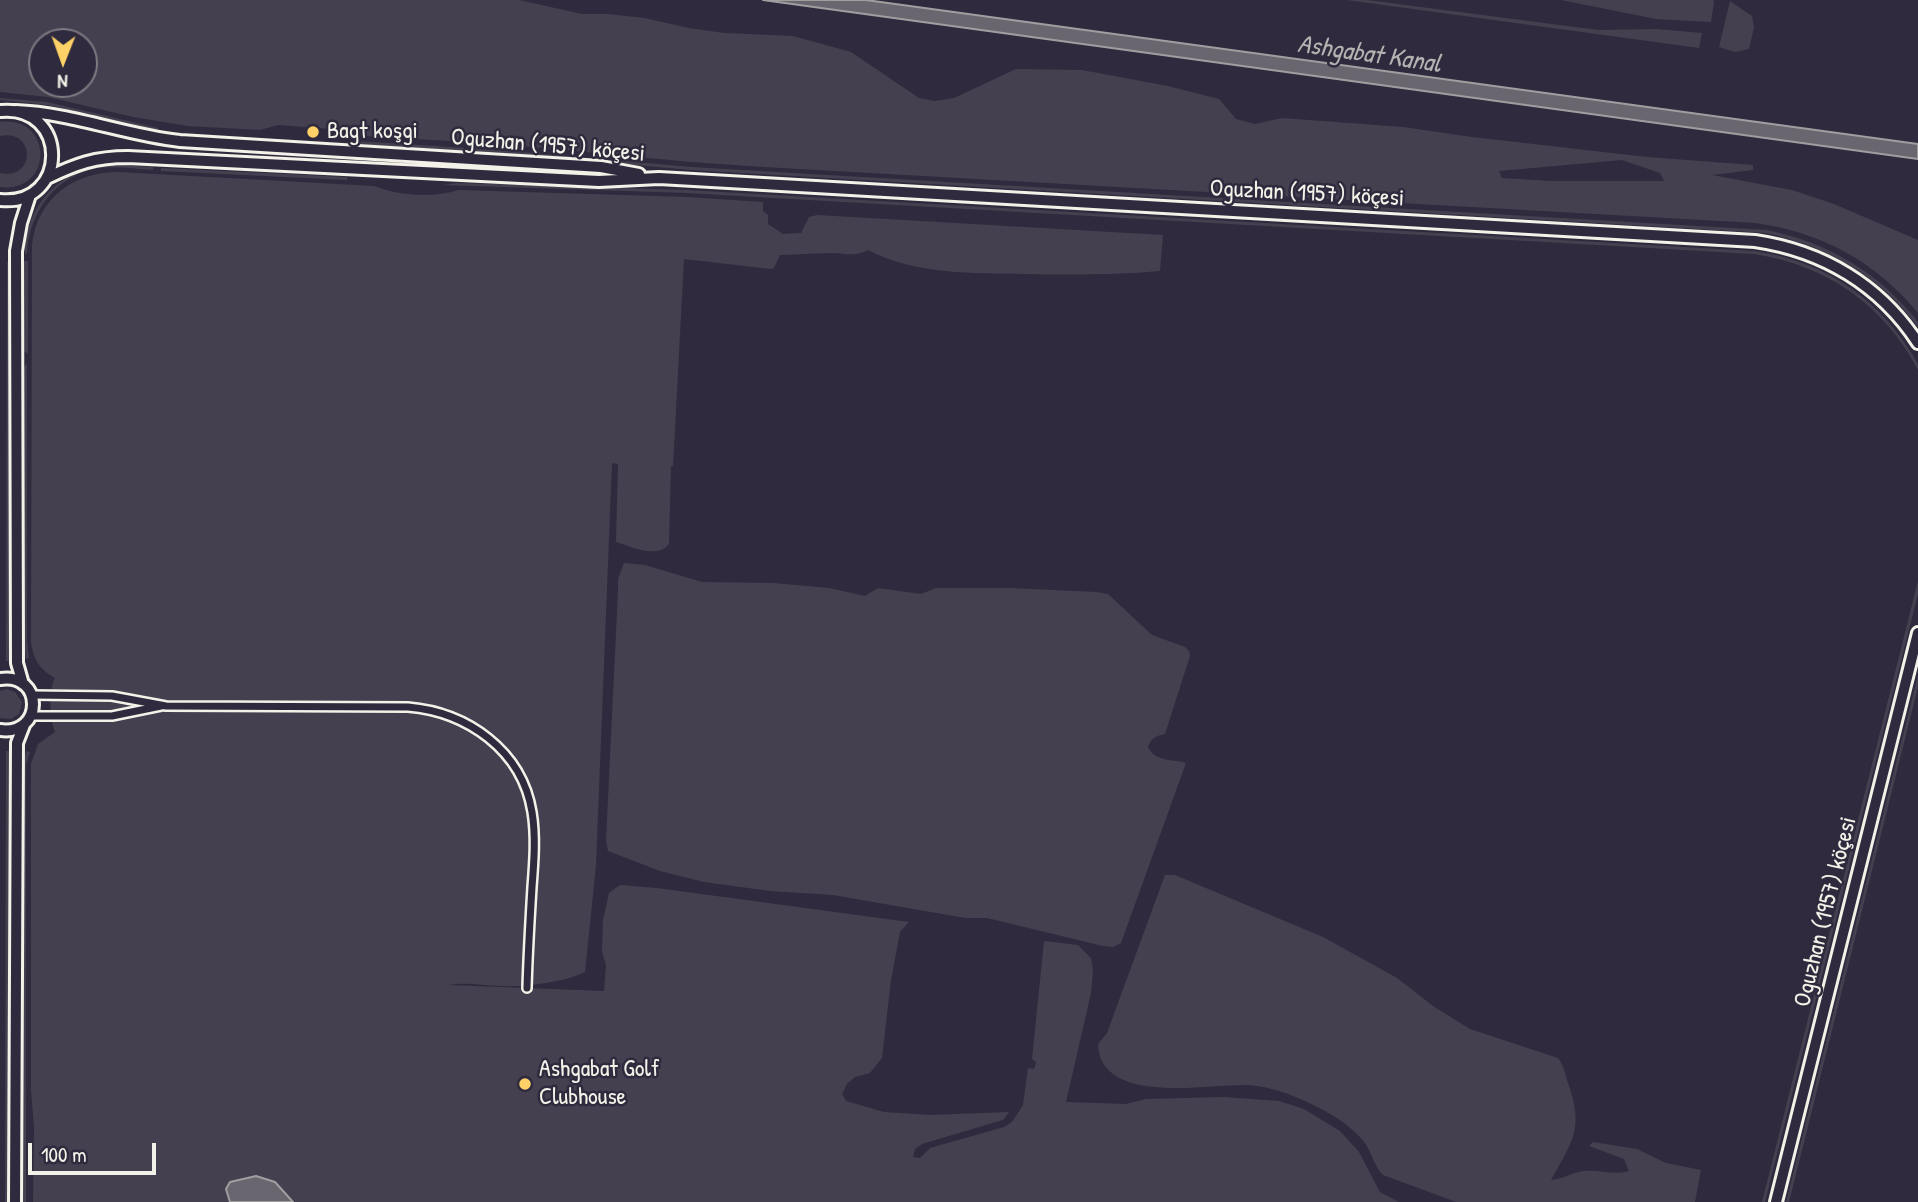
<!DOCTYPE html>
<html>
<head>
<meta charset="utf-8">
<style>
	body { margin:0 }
	#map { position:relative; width:1918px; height:1202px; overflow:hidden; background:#2f2a3d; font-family:"Patrick Hand",sans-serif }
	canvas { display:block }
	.north { position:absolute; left:28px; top:28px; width:70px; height:70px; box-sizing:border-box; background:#2f2a3d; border:2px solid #7e7a81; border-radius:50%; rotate:181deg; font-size:19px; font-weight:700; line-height:28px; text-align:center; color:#f4f1e8 }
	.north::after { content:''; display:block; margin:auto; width:24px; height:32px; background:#ffd166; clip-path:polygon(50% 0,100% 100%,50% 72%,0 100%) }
	.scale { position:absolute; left:28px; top:1143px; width:128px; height:32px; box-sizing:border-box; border:4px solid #f4f1e8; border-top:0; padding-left:9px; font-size:21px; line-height:24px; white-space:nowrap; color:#f4f1e8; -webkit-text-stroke:5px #2f2a3d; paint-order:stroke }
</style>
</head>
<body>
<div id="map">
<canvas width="1918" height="1202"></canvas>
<div class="north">N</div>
<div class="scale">100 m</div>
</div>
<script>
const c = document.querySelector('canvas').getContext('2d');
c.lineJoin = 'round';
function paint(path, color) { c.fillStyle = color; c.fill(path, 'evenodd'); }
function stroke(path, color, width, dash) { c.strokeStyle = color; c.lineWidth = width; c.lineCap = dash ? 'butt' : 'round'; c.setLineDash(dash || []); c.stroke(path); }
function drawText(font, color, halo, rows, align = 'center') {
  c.font = font + ' "Patrick Hand",sans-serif'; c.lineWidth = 5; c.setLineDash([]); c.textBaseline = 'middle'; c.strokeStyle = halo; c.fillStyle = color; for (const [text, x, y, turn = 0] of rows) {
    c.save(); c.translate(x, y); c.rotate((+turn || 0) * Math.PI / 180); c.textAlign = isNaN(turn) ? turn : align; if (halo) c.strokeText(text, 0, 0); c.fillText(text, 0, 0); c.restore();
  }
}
paint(new Path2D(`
	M0 0H519L582 14H609L644 18 689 28 724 33 793 36 851 52 919 98 935 101 954 98 1016 69 1082 70 1168 86 1219 99 1236 119 1255 124 1282 118 1403 127 1472 137 1647 157 1753 165V170L1712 175 1792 190 1834 204 1918 240V313C1875 261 1821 232 1755 223L764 167 691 162 501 144 348 135 331 129 278 125 260 130 188 126 133 117 48 97 0 92ZM42 42H84V84H42ZM1622 160 1660 173 1664 181H1551L1502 178 1499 171Z
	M1347 0H1367L1598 30 1657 29 1702 33 1699 48Z
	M1561 0H1713L1714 2 1711 22 1656 19Z
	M1730 1 1752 16 1754 27 1749 49 1735 52 1719 47Z
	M0 98 47 102 158 128V130L47 105 0 100Z
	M0 122C54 115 54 194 0 187V173C36 181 36 128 0 136Z
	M355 141 500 150 691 167 1767 230C1829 243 1878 272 1918 322V327C1879 275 1828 247 1766 233L691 170 500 153 355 144Z
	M354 160 563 172 354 163Z
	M117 165 153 167V170C135 169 116 166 98 168 55 176 29 212 27 254H25C26 201 64 165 117 165Z
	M161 168 347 177V180L161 171Z
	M118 172 374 186C400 196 432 198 459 190L687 197 763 202V211L768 215V224L783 234 801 233 809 217 817 215 1163 235 1160 271C1115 275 1071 275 1026 274 972 273 917 275 868 250 854 258 845 252 830 253 814 254 797 254 780 255L774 268 771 269 684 259 673 466H671L669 544C657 559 632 547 616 542L618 464 612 463 596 865 585 972C562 983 525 987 499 986 483 985 464 982 449 985L604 991 606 965 602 952 603 920 609 893 620 885 657 888 909 922 900 932 891 980 882 1058 870 1073 855 1077 847 1084 842 1094 846 1101 884 1112 930 1115 1009 1112 1003 1120 996 1122 922 1144 915 1149 913 1157 920 1158 930 1148 1004 1127 1012 1122 1023 1105 1028 1068 1034 1069 1036 1062 1032 1059 1044 941 1078 945 1091 958 1093 970 1091 993 1066 1102 1126 1104 1146 1099 1224 1097 1279 1101 1304 1109 1340 1131 1359 1152 1380 1192 1399 1202H33L34 1128 31 1090V764L38 744 55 732C50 718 48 691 55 678 39 669 33 659 31 641L32 245C37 199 73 172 118 172Z
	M457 183 687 190 1754 251C1826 261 1882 300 1918 364V370C1884 305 1827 265 1754 254L687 193 443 185Z
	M24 261H28V354L24 351Z
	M7 262H10L9 661H6Z
	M27 363V640L29 658 26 659 23 640 24 367Z
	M624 563 645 565 702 582 773 583 829 588 865 596 878 588 921 594 936 588H1010L1096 592 1108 594 1152 635 1185 647 1189 651 1190 656 1165 734C1156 736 1151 738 1148 747 1155 762 1173 759 1186 763L1121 943 1113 947 1103 946 987 918H965L833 895 770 891 704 882 660 871 608 851 606 840 618 591V579Z
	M1918 581V594L1765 1202H1762Z
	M1918 675V687L1789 1202H1786Z
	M7 689 15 692 22 702 19 714 11 719 0 718V691Z
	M6 751H9L8 1202H5Z
	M26 751 30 752 26 765V1202H23V765Z
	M1165 875H1175L1323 937 1397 978 1433 1006 1470 1029 1558 1058C1564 1066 1565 1074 1568 1083 1584 1129 1573 1140 1551 1180 1564 1179 1572 1172 1584 1171 1600 1169 1613 1176 1629 1171L1624 1159 1589 1146 1593 1142 1637 1149 1666 1163 1701 1170 1695 1202H1456L1383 1175C1374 1166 1372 1153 1365 1143 1348 1121 1318 1106 1293 1096 1279 1090 1263 1086 1247 1085 1207 1084 1100 1106 1098 1044L1107 1033Z`), '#454050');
const water = new Path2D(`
	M763 0H866L1918 144V159Z
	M256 1176 275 1182 293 1202H230L226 1189 230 1182Z`);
paint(water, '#6a6670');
stroke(water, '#a19ea0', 2);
const street = new Path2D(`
	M32 695 112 696 166 706 408 707C467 712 522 750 532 812 536 836 534 862 532 887 530 920 528 954 527 988
	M31 716H112L161 706`);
const secondary = new Path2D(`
	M0 111C70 104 69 207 0 200
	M16 111C72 113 125 135 180 141L601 167 639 174
	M47 178C76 164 95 157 128 157L599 181 659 178 1755 241C1823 251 1880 285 1918 343
	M0 679C44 672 44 736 0 730
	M23 684 17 663 16 251 21 223 30 195
	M15 1202 17 743 24 725
	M1776 1202 1918 633`);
stroke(street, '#f4f1e8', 12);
stroke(secondary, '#f4f1e8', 16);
stroke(street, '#2f2a3d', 7);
stroke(secondary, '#2f2a3d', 10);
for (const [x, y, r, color] of [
	[313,132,7,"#ffd166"],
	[525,1084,7,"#ffd166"]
]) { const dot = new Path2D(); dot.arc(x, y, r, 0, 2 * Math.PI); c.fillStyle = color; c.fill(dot); stroke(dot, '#2f2a3d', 2.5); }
drawText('24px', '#f4f1e8', '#2f2a3d', [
	["Bagt koşgi",327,132],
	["Ashgabat Golf",539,1070],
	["Clubhouse",539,1098]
], 'left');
drawText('24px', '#f4f1e8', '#2f2a3d', [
	["Oguzhan (1957) köçesi",548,146,5],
	["Oguzhan (1957) köçesi",1307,194,3],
	["Oguzhan (1957) köçesi",1826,912,-76]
]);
drawText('italic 26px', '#b6b2b2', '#2f2a3d', [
	["Ashgabat Kanal",1369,55,8]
]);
</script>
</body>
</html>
